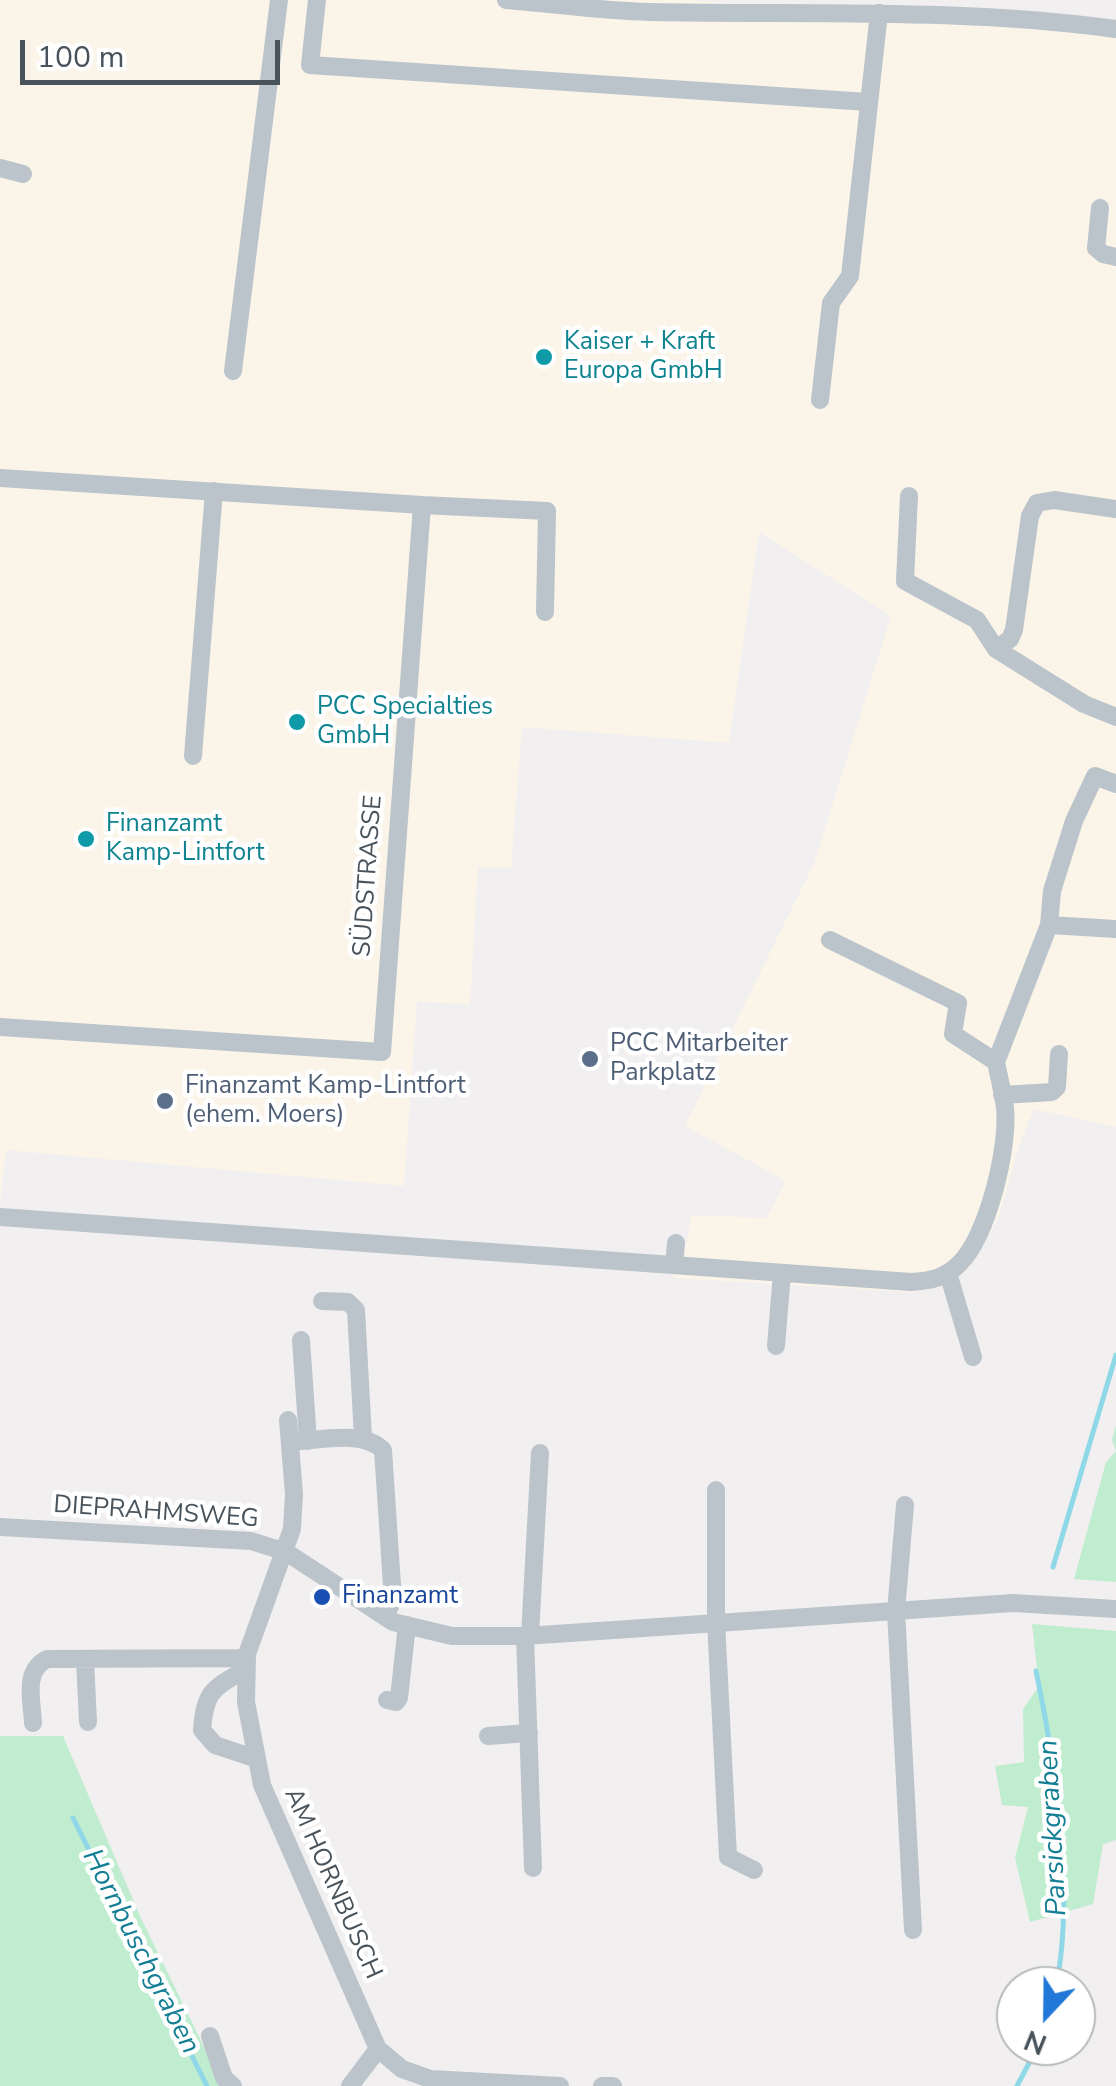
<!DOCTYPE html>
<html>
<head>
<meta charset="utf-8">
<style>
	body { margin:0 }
	#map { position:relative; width:1116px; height:2086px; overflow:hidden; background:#f1efef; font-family:"Nunito Sans",sans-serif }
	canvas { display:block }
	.north { position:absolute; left:996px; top:1966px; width:100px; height:100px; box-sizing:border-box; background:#fff; border:2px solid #b6babd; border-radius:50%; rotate:202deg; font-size:28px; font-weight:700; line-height:40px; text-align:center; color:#48535b }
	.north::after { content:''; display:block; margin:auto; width:35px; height:45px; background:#2278d8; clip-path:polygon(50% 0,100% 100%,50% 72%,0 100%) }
	.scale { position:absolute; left:20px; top:40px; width:260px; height:45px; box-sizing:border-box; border:5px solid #48535b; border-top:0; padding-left:12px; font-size:30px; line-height:35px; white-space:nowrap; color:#48535b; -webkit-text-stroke:8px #fff; paint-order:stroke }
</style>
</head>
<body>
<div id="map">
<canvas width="1116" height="2086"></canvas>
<div class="north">N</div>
<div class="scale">100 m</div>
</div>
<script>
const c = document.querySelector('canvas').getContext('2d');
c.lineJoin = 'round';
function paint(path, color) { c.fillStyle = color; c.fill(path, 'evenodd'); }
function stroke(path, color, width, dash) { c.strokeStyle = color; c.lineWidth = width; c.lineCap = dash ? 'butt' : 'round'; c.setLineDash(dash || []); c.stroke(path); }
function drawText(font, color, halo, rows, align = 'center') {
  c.font = font + ' "Nunito Sans",sans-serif'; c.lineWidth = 9; c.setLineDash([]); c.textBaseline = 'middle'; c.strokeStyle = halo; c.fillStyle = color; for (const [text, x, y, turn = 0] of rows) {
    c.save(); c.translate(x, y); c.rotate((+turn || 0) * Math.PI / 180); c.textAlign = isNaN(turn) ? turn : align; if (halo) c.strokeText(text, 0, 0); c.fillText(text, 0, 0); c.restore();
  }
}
paint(new Path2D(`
	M0 0H685L1116 29V1127L1034 1109 1018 1149 1000 1214 979 1254 962 1275 937 1288 909 1292 673 1278 676 1243H687L691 1215 767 1218 786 1181 685 1126 815 861 891 616 759 532 729 743 522 727 511 868 478 867 470 1004 417 1002 404 1186 6 1150 0 1203Z`), '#fbf5e9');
paint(new Path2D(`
	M1116 1425V1582L1074 1579 1106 1462 1116 1451 1112 1440Z
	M1032 1624 1116 1631V1840L1103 1844 1093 1904 1030 1922 1015 1858 1028 1807 1002 1805 995 1766 1024 1762 1023 1709 1039 1686Z
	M0 1736H63L140 1916 223 2086H0Z`), '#c0edcf');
stroke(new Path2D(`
	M1053 1567 1116 1355
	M1036 1671C1055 1761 1075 1896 1056 1986
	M73 1818 207 2086
	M1017 2086 1038 2046`), '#8fd8e7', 5);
stroke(new Path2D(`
	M317 0 310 65 868 102
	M506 0C554 4 602 11 650 12 806 15 961 8 1116 29
	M0 168 23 174
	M1100 208 1096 248 1103 254 1116 257
	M233 371 279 0
	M820 400 831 303 850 276 879 13
	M0 478 422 505 382 1052 0 1027
	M909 496 905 581 977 620 996 649 1084 704 1116 717
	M422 505 547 511 545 612
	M996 649 1010 639 1014 630 1030 516 1037 503 1054 500 1116 509
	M193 756 214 491
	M1049 925 1116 929
	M830 940 958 1003 953 1034 996 1062
	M996 1062 1049 925 1052 891 1074 821 1095 776 1116 784
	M1002 1095 1052 1092 1057 1087 1059 1054
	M0 1217 911 1282C930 1281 946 1278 960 1263 988 1235 1009 1147 1005 1108 1003 1093 999 1077 996 1062
	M674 1265 676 1243
	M948 1273 973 1357
	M322 1301 348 1302 356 1310 363 1438
	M301 1340 308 1441
	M776 1346 782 1273
	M288 1420 294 1494 292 1529 247 1654 246 1702 262 1785 378 2049 402 2069 430 2079 560 2086
	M290 1442C318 1441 362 1429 383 1450L393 1600 385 1617
	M716 1490V1621L728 1857 754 1870
	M905 1505 896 1611 913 1930
	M0 1527 251 1541 286 1552 393 1622 452 1636H525L1013 1603 1116 1609
	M530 1635 540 1453
	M525 1636 533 1868
	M85 1660 88 1722
	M245 1670C213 1688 205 1691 202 1730L215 1745 257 1759
	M387 1700 396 1702 399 1698 407 1625
	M33 1723C32 1700 23 1671 47 1659L247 1658
	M488 1736 529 1733
	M210 2036 224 2078 233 2086
	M350 2086 378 2049
	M602 2086H613`), '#bbc4cb', 18);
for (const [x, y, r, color] of [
	[544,357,10,"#0f9aa8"],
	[297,722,10,"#0f9aa8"],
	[86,839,10,"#0f9aa8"],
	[590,1059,10,"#5c6f8a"],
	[165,1101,10,"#5c6f8a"],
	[322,1597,10,"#1a4fb4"]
]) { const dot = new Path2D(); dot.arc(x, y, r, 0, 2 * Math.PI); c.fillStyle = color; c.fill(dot); stroke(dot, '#fff', 4); }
drawText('25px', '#0d838f', '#fff', [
	["Kaiser + Kraft",564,343],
	["Europa GmbH",564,372],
	["PCC Specialties",317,708],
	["GmbH",317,737],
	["Finanzamt",106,825],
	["Kamp-Lintfort",106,854]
], 'left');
drawText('25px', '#48535b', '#fff', [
	["SÜDSTRASSE",369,876,-86],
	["DIEPRAHMSWEG",156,1513,4],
	["AM HORNBUSCH",332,1884,66]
]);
drawText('25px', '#4e5e75', '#fff', [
	["PCC Mitarbeiter",610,1045],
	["Parkplatz",610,1074],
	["Finanzamt Kamp-Lintfort",185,1087],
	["(ehem. Moers)",185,1116]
], 'left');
drawText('25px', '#164399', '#fff', [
	["Finanzamt",342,1597]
], 'left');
drawText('italic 28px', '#147e94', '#fff', [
	["Parsickgraben",1054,1828,-93],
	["Hornbuschgraben",140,1952,63]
]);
</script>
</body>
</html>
